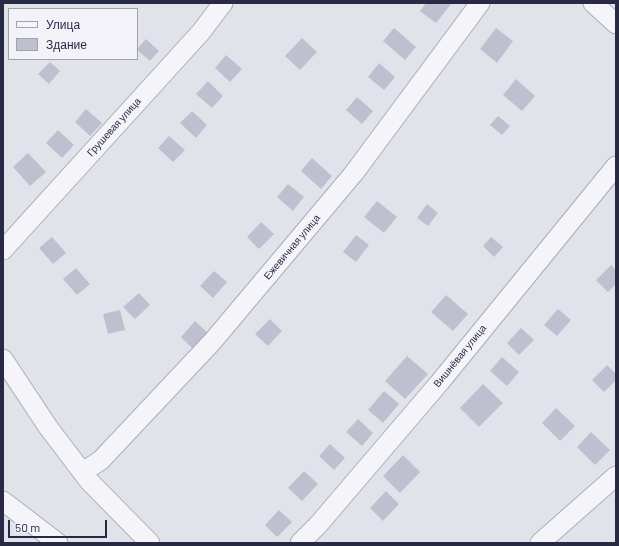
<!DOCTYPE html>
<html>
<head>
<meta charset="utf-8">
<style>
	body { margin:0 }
	#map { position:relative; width:619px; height:546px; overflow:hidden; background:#e1e3eb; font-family:Barlow,sans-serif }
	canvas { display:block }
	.frame { position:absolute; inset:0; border:4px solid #282a45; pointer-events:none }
	.legend { position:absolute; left:8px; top:8px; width:130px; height:52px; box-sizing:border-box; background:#f2f2f8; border:1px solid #a1a2b0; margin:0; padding:5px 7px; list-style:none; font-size:12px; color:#282a45 }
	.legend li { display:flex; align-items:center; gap:8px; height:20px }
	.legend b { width:20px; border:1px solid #a1a2b0 }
	.scale { position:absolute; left:8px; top:520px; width:99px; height:18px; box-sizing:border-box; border:2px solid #282a45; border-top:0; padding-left:5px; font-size:12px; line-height:14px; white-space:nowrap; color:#282a45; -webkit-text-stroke:3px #f2f2f8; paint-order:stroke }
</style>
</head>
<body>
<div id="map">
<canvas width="619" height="546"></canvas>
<div class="frame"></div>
<ul class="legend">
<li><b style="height:5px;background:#f5f5f9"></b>Улица</li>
<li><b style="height:11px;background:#bec0cf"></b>Здание</li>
</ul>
<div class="scale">50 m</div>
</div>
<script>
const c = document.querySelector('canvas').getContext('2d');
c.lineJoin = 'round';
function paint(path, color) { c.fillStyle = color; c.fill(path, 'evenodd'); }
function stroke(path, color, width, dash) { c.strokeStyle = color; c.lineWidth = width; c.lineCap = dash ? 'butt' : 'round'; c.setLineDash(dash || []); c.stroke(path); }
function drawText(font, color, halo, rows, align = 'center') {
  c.font = font + ' Barlow,sans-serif'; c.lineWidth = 3; c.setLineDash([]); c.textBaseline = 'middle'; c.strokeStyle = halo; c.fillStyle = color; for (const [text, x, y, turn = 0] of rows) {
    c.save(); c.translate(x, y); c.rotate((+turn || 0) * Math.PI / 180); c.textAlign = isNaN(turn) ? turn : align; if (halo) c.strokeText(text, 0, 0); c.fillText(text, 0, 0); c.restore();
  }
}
paint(new Path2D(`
	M426 3H452L436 23 420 11Z
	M394 28 416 47 405 60 383 41Z
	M496 28 513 41 497 63 480 49Z
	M302 38 317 52 300 70 285 56Z
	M146 39 159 51 150 61 137 50V49Z
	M226 55 242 69 230 82 215 68Z
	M50 62 60 71 49 84 38 74Z
	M379 63 395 77 384 90 368 77Z
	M516 79 535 96 522 111 503 95Z
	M208 81 223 96 212 108 196 94Z
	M357 97 373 111 362 124 346 110Z
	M86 109 102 123 90 136 75 122Z
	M192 111 207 125 196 138 180 123Z
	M498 116 510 126 502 135 490 125Z
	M58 130 74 145 62 158 46 143Z
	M169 136 185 150 173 162 158 148Z
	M28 153 46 172 30 186 13 167Z
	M312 158 332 176 321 189 301 171Z
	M288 184 304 197 293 211 277 197Z
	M377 201 397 217 384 233 364 217Z
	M427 204 438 213 428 226 417 218Z
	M261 222 274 234 259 249 247 237Z
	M356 235 369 245 356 262 343 252Z
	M52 237 66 253 53 264 39 248Z
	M491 237 503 247 494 257 483 246Z
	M611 265 616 270V284L608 292 596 280Z
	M76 268 90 284 77 295 63 279Z
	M214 271 227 282 213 298 200 286Z
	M139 293 150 305 135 319 123 307Z
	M446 295 468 314 453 331 431 312Z
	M558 309 571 320 557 336 544 325Z
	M120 310 125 330 108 334 103 314Z
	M270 319 282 331 268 346 255 334Z
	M195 321 208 333 193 349 181 337Z
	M521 328 534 340 519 355 507 343Z
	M407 356 428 374 405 399 385 381Z
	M502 357 519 372 507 386 490 371Z
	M607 365 616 374V380L604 392 592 380Z
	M483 384 503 403 479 427 460 408Z
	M384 391 399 404 383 423 368 410Z
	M556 408 575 426 560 441 542 423Z
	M358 419 373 433 362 446 346 432Z
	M591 432 610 450 595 465 577 447Z
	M330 444 345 458 334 470 319 456Z
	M403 455 420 472 400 493 383 476Z
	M304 471 318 484 302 501 288 488Z
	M386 491 399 504 383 521 370 508Z
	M279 510 292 522 277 537 265 525Z`), '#bec0cf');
const minor = new Path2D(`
	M593 3 616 24
	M3 250 201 32 223 3
	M3 359 48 427 89 481 150 543
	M83 472 101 460 212 342 354 173 480 3
	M3 501 58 543
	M300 543 318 525 440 382 616 166
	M540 543 616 476`);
stroke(minor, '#aaacb9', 21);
stroke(minor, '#f5f5f9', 19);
drawText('10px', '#282a45', '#f2f2f8', [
	["Грушевая улица",114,127,-48],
	["Ежевичная улица",292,247,-50],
	["Вишнёвая улица",460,356,-51]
]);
</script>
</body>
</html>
